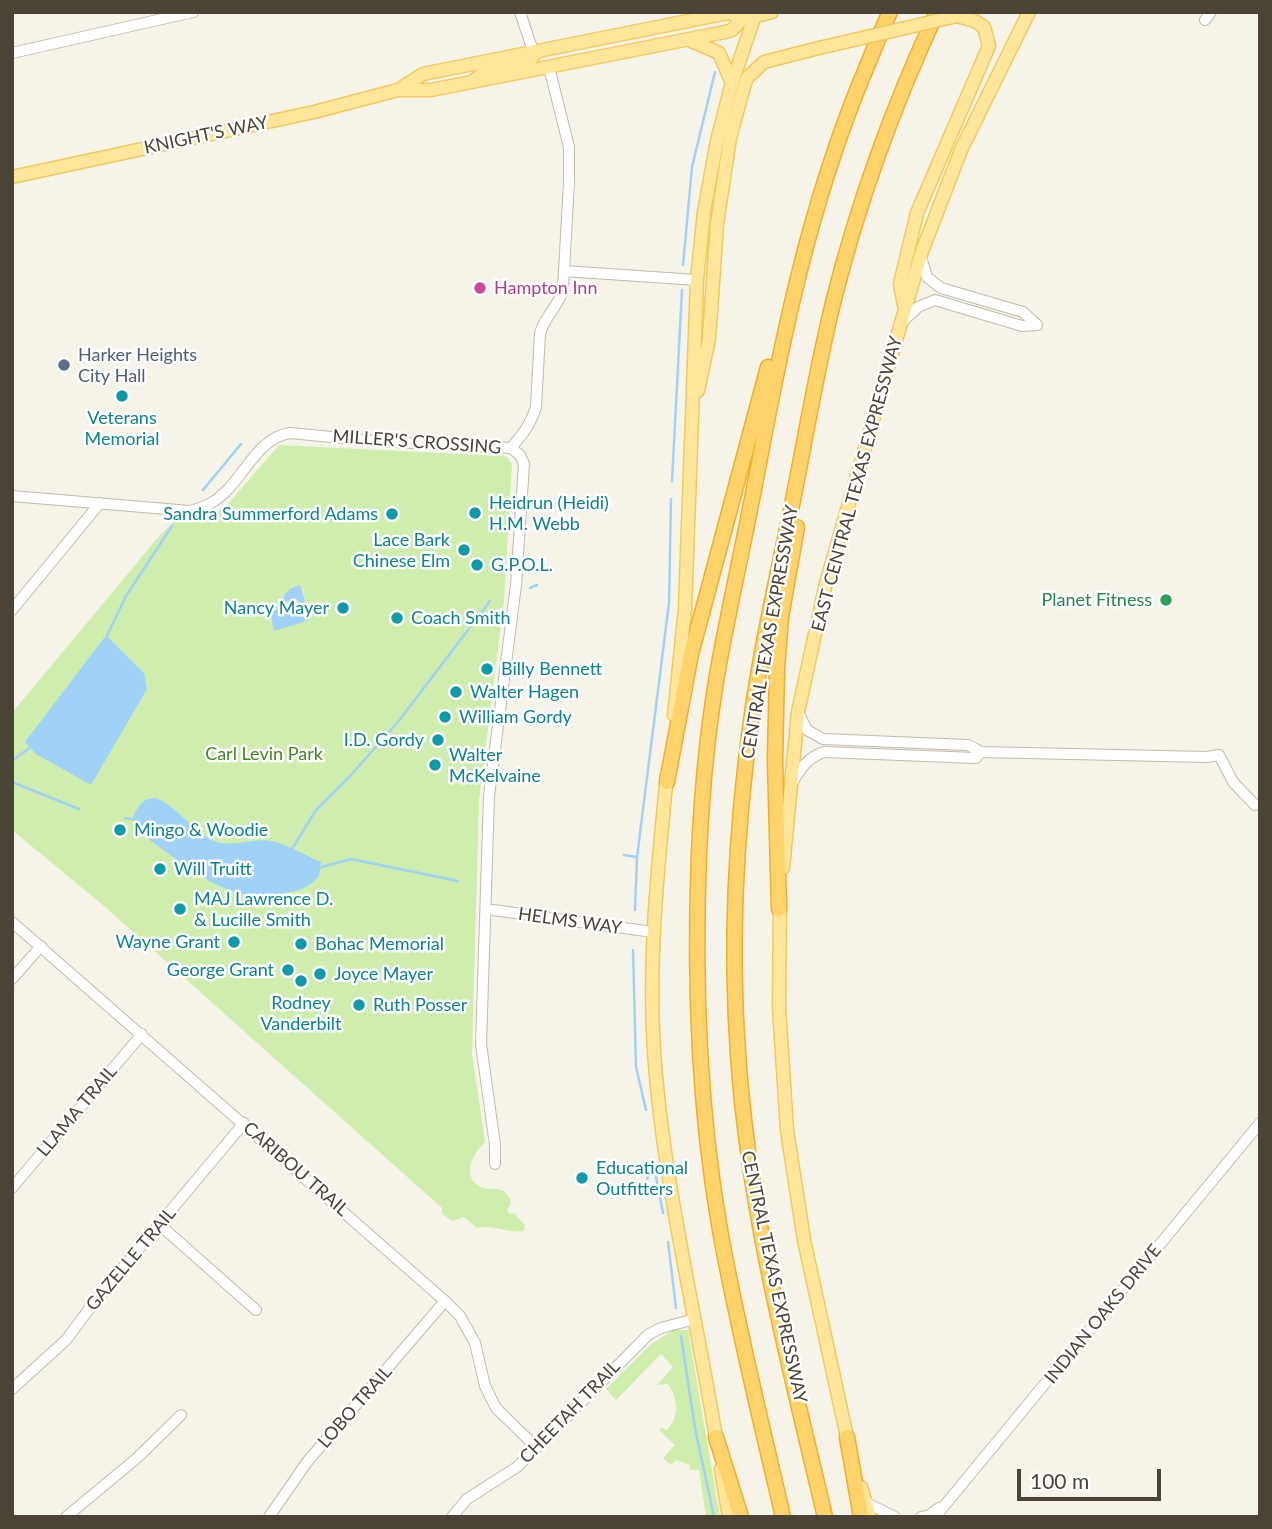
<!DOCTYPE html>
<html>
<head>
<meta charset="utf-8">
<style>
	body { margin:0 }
	#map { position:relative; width:1272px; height:1529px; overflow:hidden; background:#f6f3e9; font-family:Lato,sans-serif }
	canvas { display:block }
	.frame { position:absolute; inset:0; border:14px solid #4b4436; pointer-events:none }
	.scale { position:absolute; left:1017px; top:1469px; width:144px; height:32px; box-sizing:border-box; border:4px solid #4b4436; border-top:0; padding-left:9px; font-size:21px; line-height:24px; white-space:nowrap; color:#4b4436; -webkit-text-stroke:5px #fff; paint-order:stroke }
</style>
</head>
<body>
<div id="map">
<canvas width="1272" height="1529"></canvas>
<div class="frame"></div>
<div class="scale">100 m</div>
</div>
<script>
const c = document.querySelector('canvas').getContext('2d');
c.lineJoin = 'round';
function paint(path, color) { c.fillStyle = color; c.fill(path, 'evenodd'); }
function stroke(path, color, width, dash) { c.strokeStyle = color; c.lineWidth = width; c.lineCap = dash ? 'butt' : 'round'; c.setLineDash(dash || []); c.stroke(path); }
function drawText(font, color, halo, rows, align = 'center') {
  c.font = font + ' Lato,sans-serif'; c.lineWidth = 5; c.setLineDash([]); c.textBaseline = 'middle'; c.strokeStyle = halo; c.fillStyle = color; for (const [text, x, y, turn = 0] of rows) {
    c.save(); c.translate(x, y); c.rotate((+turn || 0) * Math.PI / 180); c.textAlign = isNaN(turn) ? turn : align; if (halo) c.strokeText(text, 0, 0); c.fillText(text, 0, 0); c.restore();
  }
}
paint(new Path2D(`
	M279 445 501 456 507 457 512 464 504 601 479 801 472 1053 485 1142C472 1154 459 1179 484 1188 490 1190 497 1188 501 1190 507 1192 510 1198 511 1203L507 1210 510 1214 514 1213 525 1225 524 1231C508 1234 493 1224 477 1228L464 1217 452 1221 442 1214V1208L105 907 12 830V713L160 535 174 522 207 518 227 505Z
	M674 1330H688L720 1517H706L699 1470H689L690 1465 676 1460 671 1465 663 1458 675 1445 659 1430 662 1428 667 1430C680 1416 678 1399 668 1384L657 1385 673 1367 661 1354 616 1400 606 1389 651 1344Z`), '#cfeeae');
paint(new Path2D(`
	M300 585 310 620 274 631 270 612 299 603 297 599 284 602V595L290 589Z
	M104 638H109L144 673 147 689 91 785 36 754 25 742Z
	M155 798C179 806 193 834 217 842 236 847 253 838 271 841 288 844 305 856 321 862L319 876C310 887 299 891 285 893 255 899 239 896 211 882 201 877 194 869 183 866L180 862 140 833 133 818C138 806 141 799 155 798Z`), '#a0d1f8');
stroke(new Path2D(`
	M683 265 692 167 715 72
	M672 481 682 290
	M203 490 241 444
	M530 588 537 585
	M105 640 126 596 172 526
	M12 761 32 746
	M12 782 79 809
	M125 818 136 820
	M292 849 316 810 350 776 398 722 490 601
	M624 855 637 857
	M318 868 351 859 458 881
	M635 910 637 857 669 603 671 499
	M633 950 636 1067 646 1110
	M653 1161 663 1213
	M647 1179 652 1165
	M668 1242 676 1308
	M681 1336 695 1428 714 1517`), '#a0d1f8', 2.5);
const minor = new Path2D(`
	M520 12 533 51
	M1205 20 1211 12
	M12 53 193 12
	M921 257 927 277 941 288 1023 312 1037 325
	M564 271 697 280
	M902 322 918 307 935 300 1022 326 1037 325
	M511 448C522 435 531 424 536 407L540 334C544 316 559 307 563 289L569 182V147L549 67
	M12 496 190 511C197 509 205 507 211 503 242 486 253 439 290 433L374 441 511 448 520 455 524 464 516 585 489 796 488 828 481 1044 495 1145V1164
	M12 610 100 503
	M798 712 807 730 823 739 968 745 981 752 1207 757 1219 755 1233 782 1255 805
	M792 783C801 768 807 758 824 752L976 758 981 752
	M486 909 653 932
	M12 922 445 1301 460 1316 475 1343 485 1386 496 1408 537 1448
	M12 979 41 946
	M12 1188 142 1034
	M160 1225 256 1310
	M12 1389 66 1340 95 1301 244 1123
	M865 1502 895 1517
	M66 1517 137 1458 181 1415
	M269 1517 307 1462 445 1301
	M452 1517 467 1499 517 1467 649 1334 661 1328 695 1319
	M921 1517 928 1516 939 1508
	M935 1517 1260 1123`);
const major = new Path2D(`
	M689 40 719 53 732 83
	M473 81 486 71 531 59 534 55 533 51
	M398 90 423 74 723 14 731 13 741 20
	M12 177 314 112 398 90H431L725 32 732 30 741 20 772 12
	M904 305 900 284 917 213 989 46 984 27 975 21 957 16
	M698 391 709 339 717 224 730 138 743 90 747 78 764 62 819 48
	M674 715 685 609 697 280 704 212 717 141 732 83 756 12
	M667 775C658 866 648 959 654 1051 663 1183 696 1313 717 1444
	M783 868 798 712 826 583 921 254 961 150 1029 12
	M780 900 779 1007 787 1130 804 1240 849 1446
	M721 1469 729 1517
	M861 1487 870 1517`);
const highway = new Path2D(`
	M667 782 691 654 768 367
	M779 909 775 760 777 669 781 617 797 527
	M716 1437 741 1517
	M847 1437 861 1517
	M783 1517C761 1421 737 1326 720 1230 698 1105 694 979 699 853 702 788 709 716 721 653 733 590 747 527 759 463 783 334 810 206 860 83 870 60 879 35 890 12
	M825 1517C789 1364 748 1210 738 1053 730 943 736 830 751 721 761 647 778 574 793 500 806 435 817 368 833 303 858 203 893 106 937 12`);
stroke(minor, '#c3bbab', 12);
stroke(major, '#f1ca5d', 15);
stroke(highway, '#efae2b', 17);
stroke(minor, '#fff', 10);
stroke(major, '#ffe69a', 12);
stroke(highway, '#ffd36c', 14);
const majorBridge = new Path2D(`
	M819 48 957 16`);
stroke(majorBridge, '#f1ca5d', 15, []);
stroke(majorBridge, '#ffe69a', 12);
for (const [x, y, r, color] of [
	[480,288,7,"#d1479c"],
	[64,365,7,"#5c6f8a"],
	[122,396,7,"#0f9aa8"],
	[475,513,7,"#0f9aa8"],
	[392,514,7,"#0f9aa8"],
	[464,550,7,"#0f9aa8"],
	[477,565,7,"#0f9aa8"],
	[1166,600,7,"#2e9e5b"],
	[343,608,7,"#0f9aa8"],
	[397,618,7,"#0f9aa8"],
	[487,669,7,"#0f9aa8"],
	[456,692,7,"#0f9aa8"],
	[445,717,7,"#0f9aa8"],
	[438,740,7,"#0f9aa8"],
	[435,765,7,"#0f9aa8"],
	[120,830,7,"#0f9aa8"],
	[160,869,7,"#0f9aa8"],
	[180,909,7,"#0f9aa8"],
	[234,942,7,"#0f9aa8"],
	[301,944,7,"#0f9aa8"],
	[288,970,7,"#0f9aa8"],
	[320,974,7,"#0f9aa8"],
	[301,981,7,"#0f9aa8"],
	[359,1005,7,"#0f9aa8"],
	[582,1178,7,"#0f9aa8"]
]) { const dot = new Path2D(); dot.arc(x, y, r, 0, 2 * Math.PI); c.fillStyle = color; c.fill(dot); stroke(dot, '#fff', 2.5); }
drawText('18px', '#4b4436', '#fff', [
	["KNIGHT'S WAY",206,135,-12],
	["MILLER'S CROSSING",417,442,4],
	["EAST CENTRAL TEXAS EXPRESSWAY",857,484,-75],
	["CENTRAL TEXAS EXPRESSWAY",770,632,-80],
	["HELMS WAY",570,921,8],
	["LLAMA TRAIL",77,1111,-50],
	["CARIBOU TRAIL",296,1169,41],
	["GAZELLE TRAIL",131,1259,-50],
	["CENTRAL TEXAS EXPRESSWAY",774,1277,78],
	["INDIAN OAKS DRIVE",1103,1314,-51],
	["LOBO TRAIL",355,1407,-49],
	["CHEETAH TRAIL",570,1412,-46]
]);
drawText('18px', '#b23c85', '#fff', [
	["Hampton Inn",494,288]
], 'left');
drawText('18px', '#4e5e75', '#fff', [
	["Harker Heights",78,355],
	["City Hall",78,376]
], 'left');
drawText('18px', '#0d838f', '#fff', [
	["Veterans",122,418,"center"],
	["Memorial",122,439,"center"],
	["Heidrun (Heidi)",489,503],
	["H.M. Webb",489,524],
	["Sandra Summerford Adams",378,514,"right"],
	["Lace Bark",450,540,"right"],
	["Chinese Elm",450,561,"right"],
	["G.P.O.L.",491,565],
	["Nancy Mayer",329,608,"right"],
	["Coach Smith",411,618],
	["Billy Bennett",501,669],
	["Walter Hagen",470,692],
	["William Gordy",459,717],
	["I.D. Gordy",424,740,"right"],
	["Walter",449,755],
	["McKelvaine",449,776],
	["Mingo & Woodie",134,830],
	["Will Truitt",174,869],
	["MAJ Lawrence D.",194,899],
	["& Lucille Smith",194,920],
	["Wayne Grant",220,942,"right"],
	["Bohac Memorial",315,944],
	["George Grant",274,970,"right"],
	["Joyce Mayer",334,974],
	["Rodney",301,1003,"center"],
	["Vanderbilt",301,1024,"center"],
	["Ruth Posser",373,1005],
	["Educational",596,1168],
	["Outfitters",596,1189]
], 'left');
drawText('18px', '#27864d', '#fff', [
	["Planet Fitness",1152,600]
], 'right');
drawText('18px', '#448522', '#fff', [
	["Carl Levin Park",264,754]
]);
</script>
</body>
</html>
